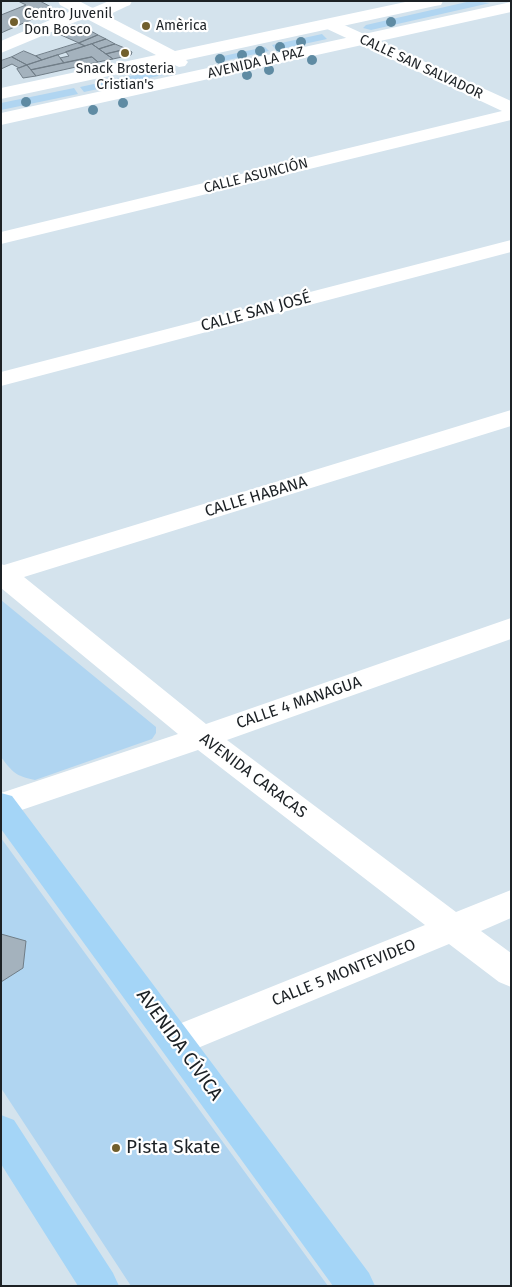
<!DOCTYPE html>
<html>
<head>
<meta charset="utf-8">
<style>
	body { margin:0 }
	#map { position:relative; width:512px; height:1287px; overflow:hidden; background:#d4e3ed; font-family:"Fira Sans",sans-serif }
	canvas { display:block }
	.frame { position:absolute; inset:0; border:2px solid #1c2125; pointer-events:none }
</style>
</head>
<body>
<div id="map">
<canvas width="512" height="1287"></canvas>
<div class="frame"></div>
</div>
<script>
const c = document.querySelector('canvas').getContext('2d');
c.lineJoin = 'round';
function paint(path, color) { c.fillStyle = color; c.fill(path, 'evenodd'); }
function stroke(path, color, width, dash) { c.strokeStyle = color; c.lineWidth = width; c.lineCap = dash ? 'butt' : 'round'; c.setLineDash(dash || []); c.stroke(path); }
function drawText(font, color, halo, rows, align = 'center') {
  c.font = font + ' "Fira Sans",sans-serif'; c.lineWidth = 4.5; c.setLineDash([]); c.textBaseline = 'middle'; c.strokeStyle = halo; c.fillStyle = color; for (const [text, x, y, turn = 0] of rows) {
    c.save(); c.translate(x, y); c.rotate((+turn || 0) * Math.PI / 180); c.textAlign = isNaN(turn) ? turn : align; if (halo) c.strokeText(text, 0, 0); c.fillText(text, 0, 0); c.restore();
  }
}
paint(new Path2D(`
	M471 1 490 3 371 30 363 28 366 25Z
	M322 34 327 39 276 50 272 45Z
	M265 47 269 51 219 62 214 58Z
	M158 70 163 75 84 92 80 87Z
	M74 88 78 94 1 110V103Z
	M1 600 156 727V733L152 739 35 780C16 776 13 773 1 757Z
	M1 838 328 1286H131L1 1088Z`), '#b0d5f1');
const building = new Path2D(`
	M1 1H40L51 7 53 10 1 33Z
	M1 1H18L26 5 1 15Z
	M77 28H84L91 31 81 35 71 30Z
	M71 30 81 35 91 31 98 35 79 43 61 35Z
	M98 35 106 39 85 46 79 43Z
	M106 39 115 44 99 49 92 44Z
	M78 43 85 46 42 60 36 56Z
	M92 44 113 59 98 62 92 57 64 63 60 58 69 56 66 52Z
	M115 44 127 49 106 54 99 49Z
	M127 49 132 52 131 55 113 59 106 54Z
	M24 51 36 56 42 60 27 65 12 57Z
	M58 55 64 63 31 70 27 65Z
	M12 57 27 65 19 68 12 64 1 69V61Z
	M92 57 98 62 36 76 31 70Z
	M27 65 31 70 36 76 23 78 17 69Z
	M1 934 26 941 23 968 1 982Z`);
paint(building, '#a4b2bd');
stroke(building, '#707d87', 1);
paint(new Path2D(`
	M109 1H132L130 5C117 10 98 23 85 18L1 53V41L78 8 84 7 90 9Z
	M331 19 511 101V120L1 244V232L502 111 325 28 322 24 325 20Z
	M511 240V252L1 386V372Z
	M511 410V426L24 577 206 724 511 618V639L227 740 456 912 511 890V918L481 931 511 953V987L499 982 449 944 176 1057 164 1052 159 1041 164 1030 425 925 198 750 1 817V793L178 734 1 588V564L4 565Z`), '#fff');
paint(new Path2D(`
	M58 1H79L175 51 410 1H443L441 5 435 6 186 60 188 62 185 66 179 67 170 63 1 99V88L156 55 60 5Z
	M511 2V12L1 125V113Z`), '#fff');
paint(new Path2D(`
	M1 793 12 796 369 1273 375 1286H333L1 829Z
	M1 1115 14 1120 113 1273 119 1286H78L1 1164Z`), '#a4d5f7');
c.fillStyle = '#5f8ba3';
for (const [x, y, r] of [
	[40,14,4.5],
	[391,22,5],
	[301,42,5],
	[280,47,5],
	[260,51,5],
	[242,55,5],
	[220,59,5],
	[312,60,5],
	[269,70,5],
	[247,75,5],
	[110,84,5],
	[26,102,5],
	[123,103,5],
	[93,110,5]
]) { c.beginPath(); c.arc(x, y, r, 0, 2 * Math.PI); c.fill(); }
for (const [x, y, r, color] of [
	[14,22,5,"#715f2d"],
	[146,26,5,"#715f2d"],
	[125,53,5,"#715f2d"],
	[116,1148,5,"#715f2d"]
]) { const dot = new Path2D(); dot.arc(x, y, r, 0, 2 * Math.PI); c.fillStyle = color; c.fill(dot); stroke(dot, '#fff', 2); }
drawText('14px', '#1c2125', '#fff', [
	["Centro Juvenil",24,14],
	["Don Bosco",24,30],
	["Amèrica",156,26],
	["Snack Brosteria",125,69,"center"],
	["Cristian's",125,85,"center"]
], 'left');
drawText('14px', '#1c2125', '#fff', [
	["AVENIDA LA PAZ",256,63,-13],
	["CALLE SAN SALVADOR",421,67,25],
	["CALLE ASUNCIÓN",256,176,-14]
]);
drawText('16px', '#1c2125', '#fff', [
	["CALLE SAN JOSÉ",256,312,-15],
	["CALLE HABANA",256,497,-17],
	["CALLE 4 MANAGUA",299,703,-19],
	["AVENIDA CARACAS",253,776,37],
	["CALLE 5 MONTEVIDEO",344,973,-22]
]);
drawText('19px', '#1c2125', '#fff', [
	["AVENIDA CÍVICA",179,1045,54]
]);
drawText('19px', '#1c2125', '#fff', [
	["Pista Skate",126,1148]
], 'left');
</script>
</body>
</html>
